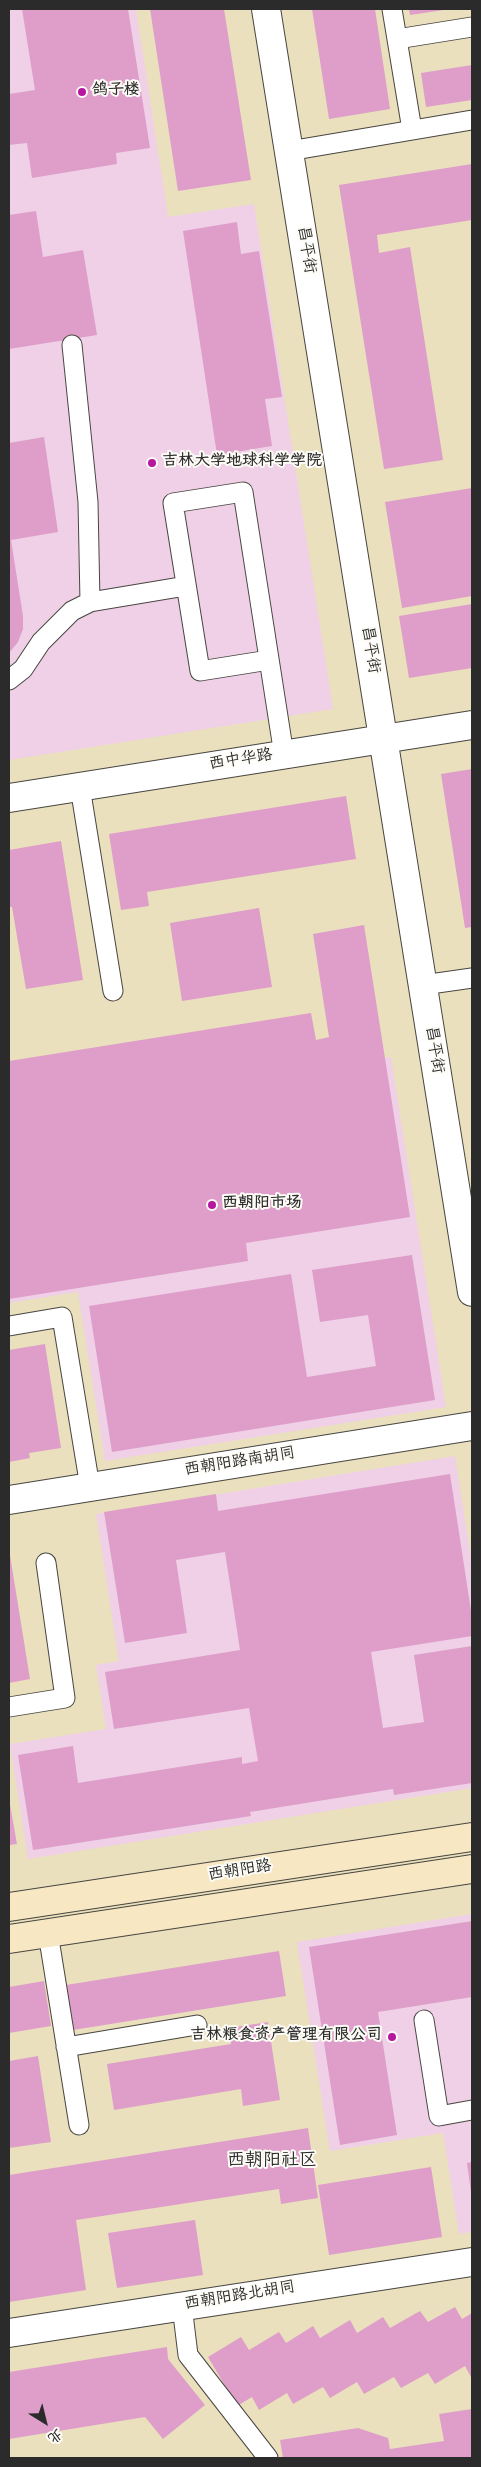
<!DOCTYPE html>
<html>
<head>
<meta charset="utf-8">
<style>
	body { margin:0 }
	#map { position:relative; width:481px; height:2467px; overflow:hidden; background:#eae0bd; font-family:"Gochi Hand","LXGW WenKai TC",sans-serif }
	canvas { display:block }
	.frame { position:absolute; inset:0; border:10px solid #2b2b2b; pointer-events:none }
	.north { position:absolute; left:20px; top:2397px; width:50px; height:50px; -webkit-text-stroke:4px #fdfcf7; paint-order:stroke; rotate:144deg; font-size:14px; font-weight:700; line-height:20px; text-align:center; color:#2b2b2b }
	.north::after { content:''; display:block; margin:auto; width:18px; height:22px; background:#2b2b2b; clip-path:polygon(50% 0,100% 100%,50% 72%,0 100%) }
</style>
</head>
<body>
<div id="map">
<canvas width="481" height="2467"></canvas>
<div class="frame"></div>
<div class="north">北</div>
</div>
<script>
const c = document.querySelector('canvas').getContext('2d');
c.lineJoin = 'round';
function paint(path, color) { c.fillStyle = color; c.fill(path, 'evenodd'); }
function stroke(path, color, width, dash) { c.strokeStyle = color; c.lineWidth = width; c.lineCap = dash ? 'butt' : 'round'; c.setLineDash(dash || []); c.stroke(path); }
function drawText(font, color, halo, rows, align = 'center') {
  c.font = font + ' "Gochi Hand","LXGW WenKai TC",sans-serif'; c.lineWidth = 4; c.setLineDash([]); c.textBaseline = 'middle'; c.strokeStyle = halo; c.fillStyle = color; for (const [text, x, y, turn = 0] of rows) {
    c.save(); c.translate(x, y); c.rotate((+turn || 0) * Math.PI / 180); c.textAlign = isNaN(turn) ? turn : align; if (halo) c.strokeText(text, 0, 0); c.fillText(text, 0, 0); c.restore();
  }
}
paint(new Path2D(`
	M9 9H136L168 217 254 204 333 709 9 760Z
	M391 1057 446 1407 105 1461 78 1292 9 1303V1118Z
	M455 1456 472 1564V1788L28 1859 10 1744 106 1729 96 1665 119 1661 96 1514Z
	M472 1914V2232L459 2234 443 2133 330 2151 297 1942Z`), '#efd0e7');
paint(new Path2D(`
	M22 9H128L150 148 116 153 117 164 32 178 27 143 9 145V94L35 90Z
	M150 9H224L251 180 178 191Z
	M312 9H375L390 109 329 119Z
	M409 9H444V10L410 15Z
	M472 65V100L426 107 421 73Z
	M472 164V220L377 235 379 253 410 247 443 460 384 469 339 185Z
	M36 211 43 257 83 250 97 335 9 349V215Z
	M237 222 241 254 259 251 282 397 265 399 272 446 217 455 183 231Z
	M44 437 58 532 11 540 23 616V629L18 642 9 653V443Z
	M472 488V596L402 608 385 502Z
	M472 604V668L409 678 399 616Z
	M472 769V927L465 928 441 774Z
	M346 796 356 859 147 892 149 906 121 910 109 834Z
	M61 841 83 980 26 989 12 907H9V850Z
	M259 908 272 987 182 1001 170 923Z
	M364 925 410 1217 246 1243 248 1261 9 1299V1061L311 1013 316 1040 329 1037 313 934Z
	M412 1255 435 1400 112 1452 89 1306 291 1274 307 1377 376 1366 368 1315 320 1322 312 1270Z
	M45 1344 61 1448 29 1453 30 1458 9 1462V1350Z
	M450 1474 472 1617V1636L371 1652 383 1728 424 1722 414 1655 472 1646V1783L394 1795 393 1789 250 1812 251 1816 33 1850 18 1755 73 1746 78 1783 242 1757V1764L258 1761 249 1708 114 1729 105 1672 240 1650 225 1552 176 1560 187 1633 125 1643 104 1512 216 1494 218 1511Z
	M9 1549 30 1679 9 1683Z
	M9 1799 17 1844 9 1845Z
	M472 1921V1997L378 2012 397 2135 340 2145 309 1947Z
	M279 1951 286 1996 73 2030 66 1985Z
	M44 1981 51 2026 9 2033V1987Z
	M268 2022 280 2100 243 2106 241 2089 114 2110 107 2064 231 2044 229 2028Z
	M38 2056 51 2142 9 2148V2061Z
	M308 2128 318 2198 281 2204 279 2189 76 2220 86 2290 9 2302V2175Z
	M472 2162V2192H471L467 2163Z
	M431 2167 442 2237 329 2255 318 2185Z
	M195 2220 203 2275 117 2288 108 2233Z
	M455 2307 462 2319 472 2313V2379L465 2366 435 2384 428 2373 401 2388 394 2377 364 2394 357 2382 330 2398 323 2387 293 2404 287 2393 259 2410 252 2397 237 2406 208 2357 241 2337 249 2350 279 2332 286 2343 313 2326 320 2338 350 2320 357 2333 383 2317 390 2328 420 2311 428 2322Z
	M167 2347 168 2359 205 2405 163 2439 145 2417 9 2439V2372Z
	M472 2409V2458H283L280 2440 358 2428 388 2438 390 2449 444 2441 439 2414Z`), '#de9ec9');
const service = new Path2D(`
	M392 9 412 130
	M397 39 472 27
	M289 151 472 120
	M72 345 88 502 90 602
	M269 660 200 671 173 503 243 492 284 755
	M9 680 23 669 41 642 72 611 90 602 186 586
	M80 787 113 991
	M423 985 472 978
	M9 1326 62 1317 90 1487
	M9 1707 65 1698 46 1563
	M48 1933 79 2125
	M424 2020 439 2116 472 2110
	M66 2047 197 2025
	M182 2306 188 2355 268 2458`);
const minor = new Path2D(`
	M9 1500 472 1426
	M9 2333 472 2262`);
const tertiary = new Path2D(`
	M266 9 472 1292
	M9 798 472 725`);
const secondary = new Path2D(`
	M9 1907 472 1837
	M9 1939 472 1869`);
stroke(service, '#484641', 21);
stroke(minor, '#484641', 30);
stroke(tertiary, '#484641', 30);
stroke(secondary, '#484641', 30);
stroke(service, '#fff', 19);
stroke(minor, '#fff', 28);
stroke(tertiary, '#fff', 28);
stroke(secondary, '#f7e8c3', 28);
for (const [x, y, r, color] of [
	[82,92,5,"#b5179e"],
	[152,463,5,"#b5179e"],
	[212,1205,5,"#b5179e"],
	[392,2037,5,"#b5179e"]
]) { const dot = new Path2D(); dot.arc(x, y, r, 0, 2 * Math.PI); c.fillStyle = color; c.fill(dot); stroke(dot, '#fdfcf7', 2); }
drawText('bold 16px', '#2b2b2b', '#fdfcf7', [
	["鸽子楼",92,92],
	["吉林大学地球科学学院",162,463],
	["西朝阳市场",222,1205],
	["吉林粮食资产管理有限公司",382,2037,"right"]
], 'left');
drawText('16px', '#2b2b2b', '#fdfcf7', [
	["昌平街",305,250,81],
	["昌平街",369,650,81],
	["西中华路",241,761,-9],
	["昌平街",433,1050,81],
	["西朝阳路南胡同",240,1463,-9],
	["西朝阳路",240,1872,-9],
	["西朝阳路北胡同",240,2297,-9]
]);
drawText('18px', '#2b2b2b', '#fdfcf7', [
	["西朝阳社区",272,2162]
]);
</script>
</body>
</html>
